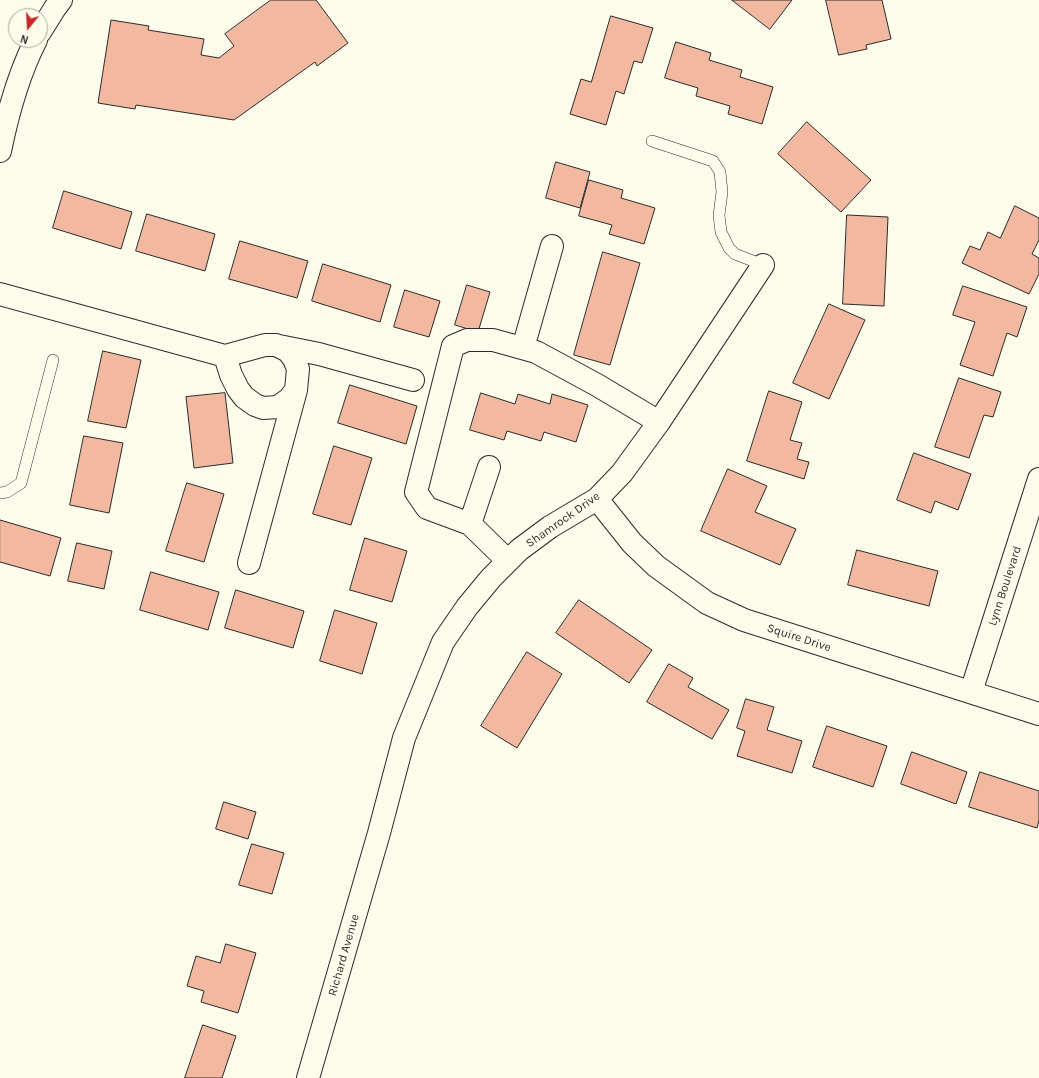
<!DOCTYPE html>
<html>
<head>
<meta charset="utf-8">
<style>
	body { margin:0 }
	#map { position:relative; width:1039px; height:1078px; overflow:hidden; background:#fdfbea; font-family:Karla,sans-serif }
	canvas { display:block }
	.north { position:absolute; left:8px; top:8px; width:40px; height:40px; box-sizing:border-box; background:#fdfbea; border:1px solid #a9a89e; border-radius:50%; rotate:198deg; font-size:11px; font-weight:700; line-height:16px; text-align:center; color:#2b2b2b }
	.north::after { content:''; display:block; margin:auto; width:14px; height:18px; background:#c62828; clip-path:polygon(50% 0,100% 100%,50% 72%,0 100%) }
</style>
</head>
<body>
<div id="map">
<canvas width="1039" height="1078"></canvas>
<div class="north">N</div>
</div>
<script>
const c = document.querySelector('canvas').getContext('2d');
c.lineJoin = 'round';
function paint(path, color) { c.fillStyle = color; c.fill(path, 'evenodd'); }
function stroke(path, color, width, dash) { c.strokeStyle = color; c.lineWidth = width; c.lineCap = dash ? 'butt' : 'round'; c.setLineDash(dash || []); c.stroke(path); }
function drawText(font, color, halo, rows, align = 'center') {
  c.font = font + ' Karla,sans-serif'; c.lineWidth = 3; c.setLineDash([]); c.textBaseline = 'middle'; c.strokeStyle = halo; c.fillStyle = color; for (const [text, x, y, turn = 0] of rows) {
    c.save(); c.translate(x, y); c.rotate((+turn || 0) * Math.PI / 180); c.textAlign = isNaN(turn) ? turn : align; if (halo) c.strokeText(text, 0, 0); c.fillText(text, 0, 0); c.restore();
  }
}
const building = new Path2D(`
	M271 0H316L348 43 317 66 315 62 234 120 136 105 135 109 98 103 111 20 149 26 148 30 204 39 201 55 219 58 234 46 225 34Z
	M732 0H792L770 29Z
	M826 0H882L891 39 866 45 867 49 839 55Z
	M611 16 653 28 642 63 634 61 624 94 616 91 606 125 570 114 581 79 591 82Z
	M676 42 711 53 709 60 742 70 740 77 773 87 762 124 728 114 730 106 696 96 698 88 665 78Z
	M807 122 871 180 841 212 778 154Z
	M556 162 590 172 580 208 546 198Z
	M589 180 623 190 621 198 655 208 644 244 609 234 612 225 579 216Z
	M64 191 132 212 121 249 53 228Z
	M1015 206 1039 218V240L1032 254 1039 258V274L1029 294 962 263 970 246 980 250 988 232 1000 238Z
	M147 214 215 234 205 271 136 251Z
	M847 215 888 217 884 306 843 304Z
	M240 241 308 261 297 298 229 279Z
	M603 252 640 263 610 365 574 355Z
	M323 264 391 285 380 322 312 301Z
	M467 285 490 292 478 332 455 325Z
	M963 286 1027 307 1017 337 1007 333 993 376 960 365 975 322 953 315Z
	M405 290 440 301 429 337 394 327Z
	M829 304 865 320 829 399 793 383Z
	M103 351 141 360 126 428 88 421Z
	M959 378 1001 392 993 417 984 415 969 458 935 447Z
	M350 385 417 406 406 444 338 423Z
	M769 391 802 402 790 440 802 443 797 459 809 462 804 479 747 461Z
	M225 393 233 463 194 468 186 397Z
	M481 393 515 404 518 394 550 404 552 394 588 405 576 442 544 432 541 441 507 431 504 440 470 430Z
	M84 436 123 443 109 513 70 505Z
	M334 446 372 458 351 525 313 514Z
	M914 453 971 474 958 510 935 501 931 513 897 500Z
	M728 469 767 486 755 512 796 529 780 565 701 531Z
	M187 483 224 494 204 562 166 551Z
	M0 520 61 538 50 576 0 562Z
	M365 538 407 551 392 602 350 590Z
	M77 543 112 551 104 589 68 581Z
	M857 550 938 571 929 606 848 585Z
	M151 572 219 592 208 630 140 610Z
	M236 590 304 611 293 648 225 628Z
	M579 600 652 650 629 683 556 633Z
	M335 610 377 623 362 674 320 661Z
	M527 652 562 674 517 748 481 726Z
	M669 664 693 678 688 687 729 710 712 739 647 702Z
	M746 699 774 707 767 730 802 741 792 773 737 756 745 731 737 728Z
	M827 726 887 746 873 787 813 767Z
	M912 752 967 772 956 804 901 784Z
	M980 772 1039 791V820L1037 828 969 807Z
	M224 802 256 812 248 839 216 829Z
	M252 844 284 853 272 894 239 885Z
	M226 944 256 953 238 1013 201 1002 204 991 187 986 196 956 220 963Z
	M203 1025 236 1036 222 1078H185Z`);
paint(building, '#f2b8a0');
stroke(building, '#2b2b2b', 1);
const lane = new Path2D(`
	M652 141 713 161 720 172 722 192 719 215 721 232 729 248 735 254 763 265
	M0 493 7 492 21 483 53 360`);
const street = new Path2D(`
	M40 32 55 8 61 0
	M0 151C8 112 18 75 36 40
	M0 294 225 356 265 345H276L288 351 294 359 298 369 296 390 289 399 278 407 263 408 255 405 244 397 238 389 231 375 225 356
	M279 346 319 354 413 380
	M523 348 552 246
	M597 499 632 543 656 566 707 603 744 620 1039 714
	M470 524 489 467
	M508 561 470 524 427 508 416 492 453 346 467 340H493L536 352 597 385 659 422
	M249 563 296 390
	M971 692 1039 479
	M308 1078 379 833 404 738 443 642 467 607 491 578 519 550 550 527 597 499 622 473 659 422 763 265`);
stroke(lane, '#2b2b2b', 12);
stroke(street, '#2b2b2b', 24);
stroke(lane, '#fdfbea', 11);
stroke(street, '#fdfbea', 22);
drawText('12px', '#2b2b2b', '#fdfbea', [
	["Shamrock Drive",563,520,-35],
	["Lynn Boulevard",1005,586,-72],
	["Squire Drive",799,638,18],
	["Richard Avenue",344,955,-74]
]);
</script>
</body>
</html>
